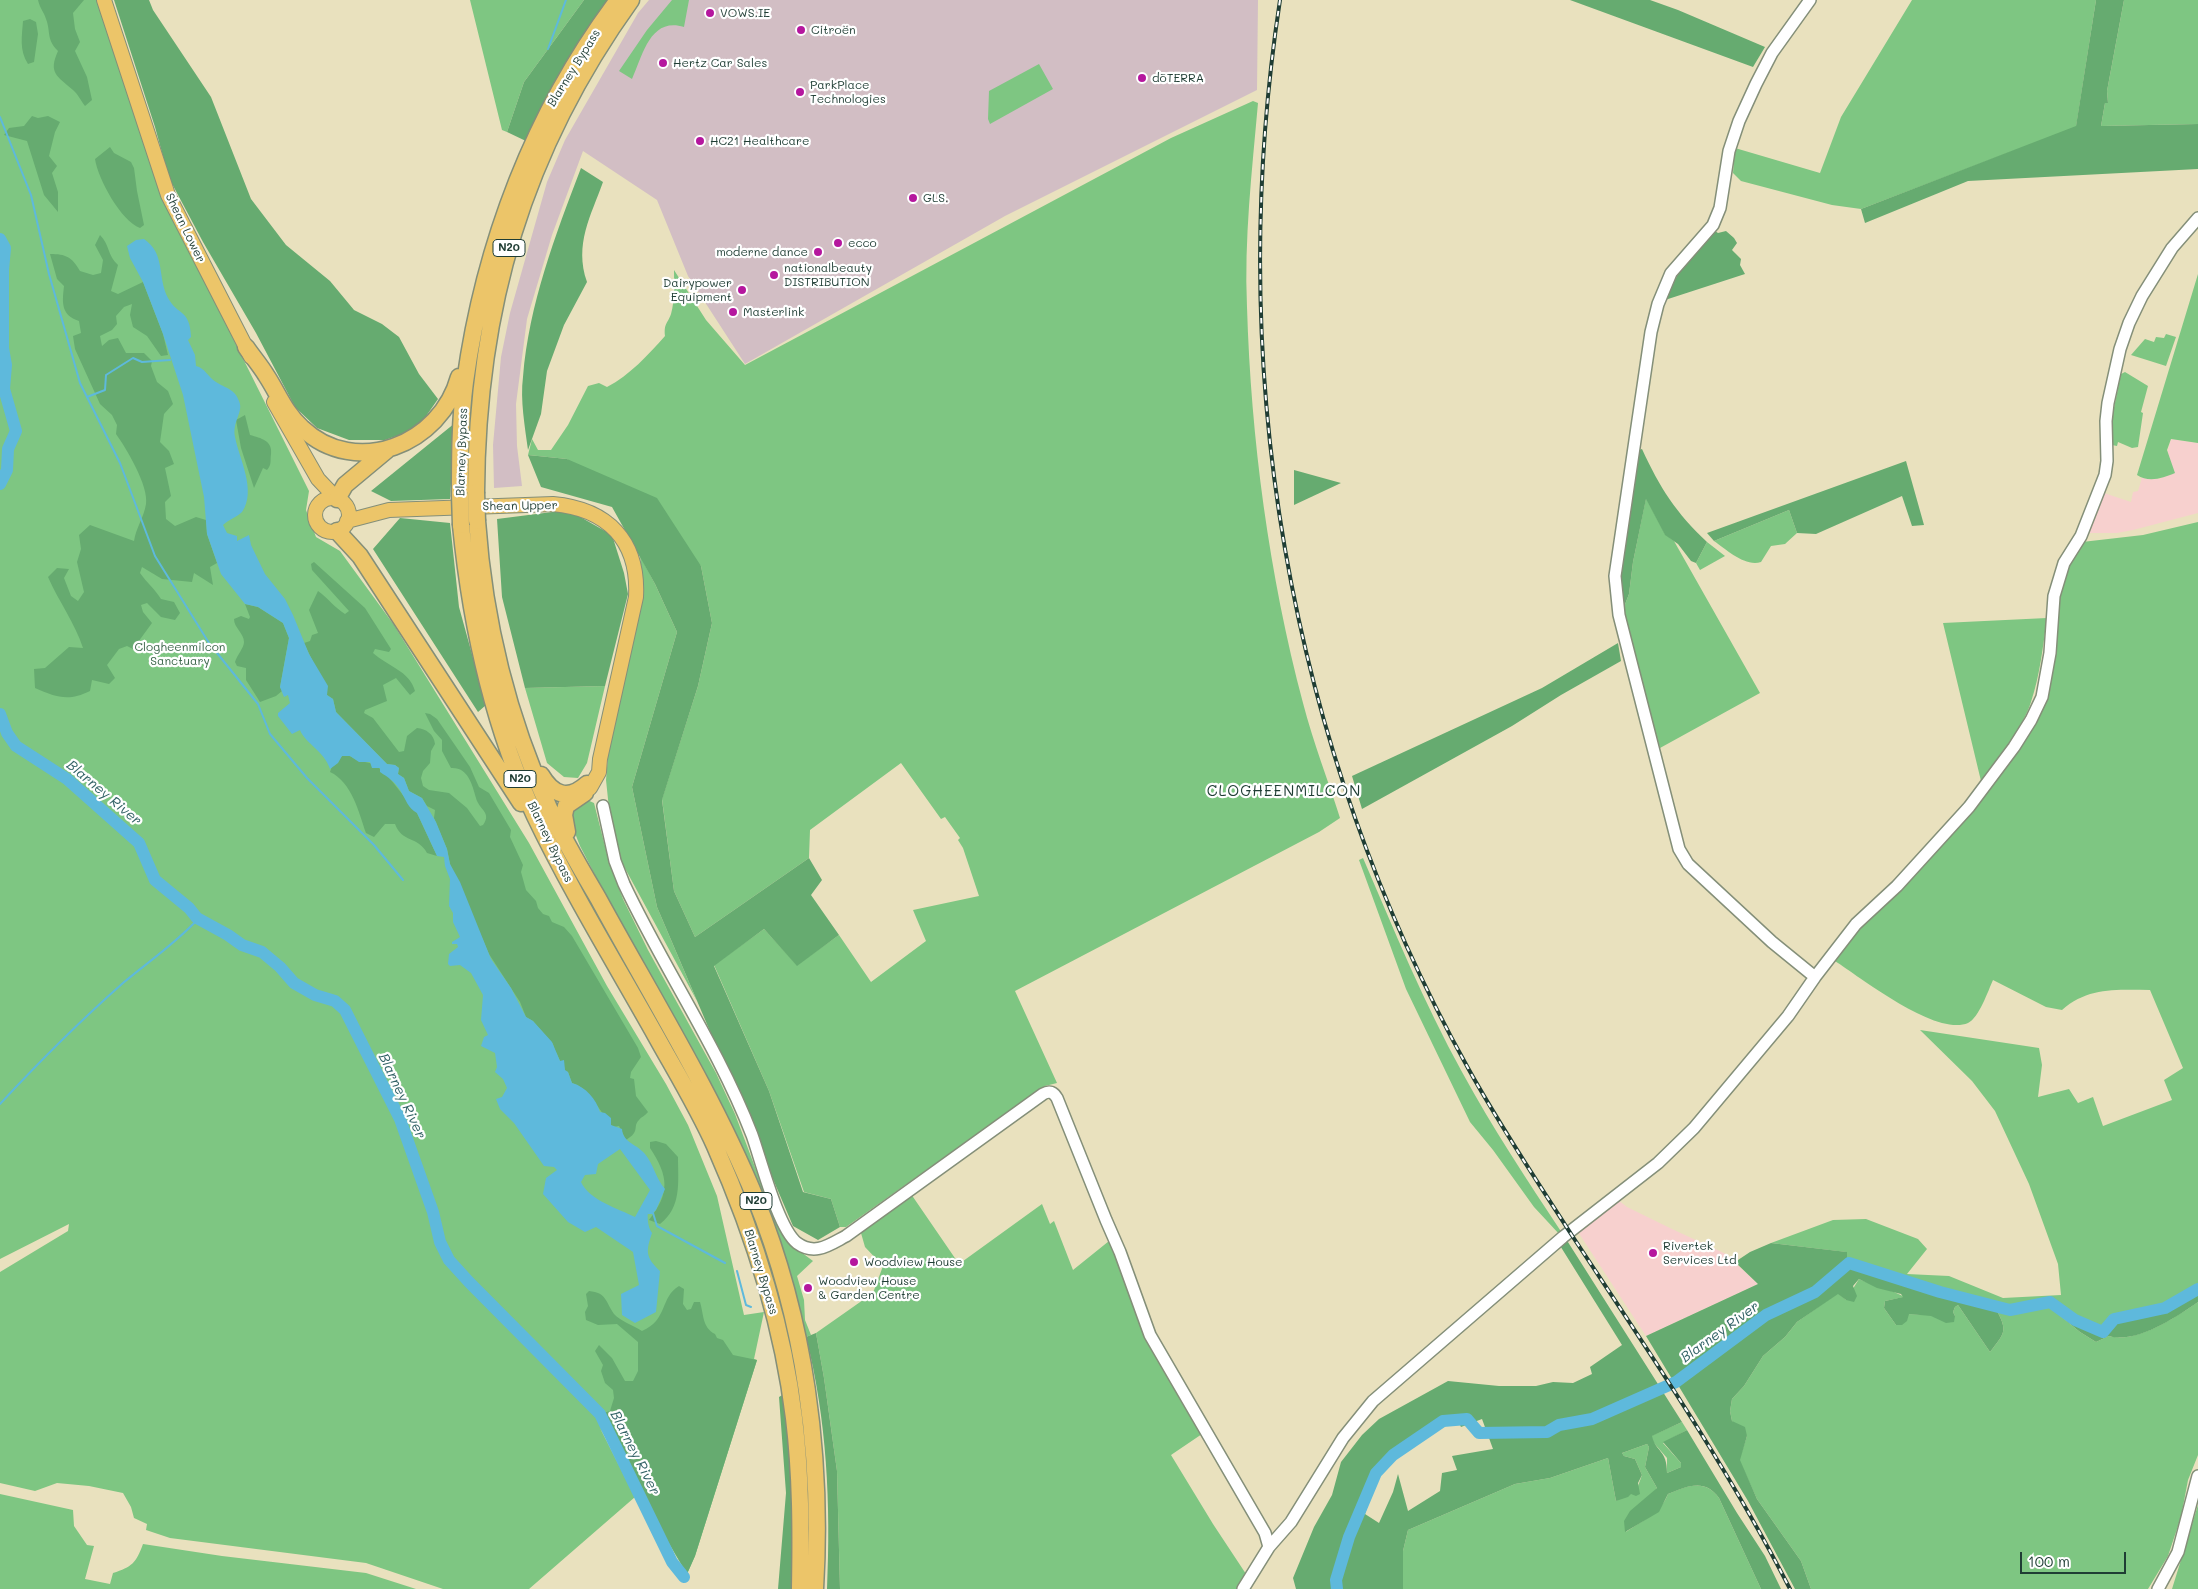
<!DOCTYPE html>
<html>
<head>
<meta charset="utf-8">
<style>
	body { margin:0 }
	#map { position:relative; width:2198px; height:1589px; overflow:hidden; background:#e9e1be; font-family:Mali,sans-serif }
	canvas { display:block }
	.scale { position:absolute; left:2020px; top:1552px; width:106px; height:22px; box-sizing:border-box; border:2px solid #1f3d34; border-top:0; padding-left:6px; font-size:15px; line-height:18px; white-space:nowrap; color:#1f3d34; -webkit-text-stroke:4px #fff; paint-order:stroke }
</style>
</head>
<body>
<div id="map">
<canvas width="2198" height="1589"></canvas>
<div class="scale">100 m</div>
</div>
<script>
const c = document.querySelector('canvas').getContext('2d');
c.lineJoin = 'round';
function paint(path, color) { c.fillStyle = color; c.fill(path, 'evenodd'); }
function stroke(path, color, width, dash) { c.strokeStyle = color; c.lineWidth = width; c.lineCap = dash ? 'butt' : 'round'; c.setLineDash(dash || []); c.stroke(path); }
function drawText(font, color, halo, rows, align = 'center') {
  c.font = font + ' Mali,sans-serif'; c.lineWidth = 4.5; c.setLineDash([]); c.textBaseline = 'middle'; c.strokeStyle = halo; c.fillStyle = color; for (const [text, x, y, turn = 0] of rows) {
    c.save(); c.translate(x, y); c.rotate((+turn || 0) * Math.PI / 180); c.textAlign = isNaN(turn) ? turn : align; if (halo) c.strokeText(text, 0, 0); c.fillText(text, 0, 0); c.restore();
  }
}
paint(new Path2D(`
	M2171 439 2198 443V513L2133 530 2117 533H2086L2104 493 2131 502 2133 492 2138 491 2142 478 2160 479Z
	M1618 1200 1627 1207 1672 1229 1726 1254 1758 1284 1646 1336 1578 1232Z`), '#f7d0ce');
paint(new Path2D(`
	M649 0H1258L1257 90 1005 216 745 364 688 276 657 200 583 151 552 235 527 319 516 404 517 446 522 486 494 488 493 445 501 357 510 313 547 182 565 140 638 13Z`), '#d2bec4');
paint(new Path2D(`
	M0 0H100L161 194 309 491 306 510 316 537 340 551 394 625 529 843 607 986 666 1084 688 1125 717 1196 744 1315 764 1312 754 1359 757 1360 695 1556 687 1574 600 1428 635 1497 529 1589H443L366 1563 170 1538 146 1530 147 1524 134 1518 131 1507 123 1493 89 1486 57 1483 35 1491 0 1483V1272L68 1231 69 1224 0 1259Z
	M470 0H584L524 82 507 132 502 130Z
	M672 0H689L684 27C650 17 643 55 632 79L619 71 647 30Z
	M1912 0H2096L2076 127 1861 209 1832 205 1741 181 1733 173 1735 148 1820 173 1841 117Z
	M2124 0H2198V124L2101 126 2105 103H2108L2107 91Z
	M1039 64 1053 89 990 124 988 119 989 91Z
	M1253 101 1258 103C1252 171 1244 239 1247 307 1251 440 1269 574 1303 703 1313 742 1328 780 1340 818L1319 832 1015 991 1057 1083 1045 1086 846 1227H840L831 1199 804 1192 769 1091 714 965 764 929 797 965 839 935 871 982 926 941 913 910 979 896 963 848 958 840 960 838 945 817 941 819 901 763 810 830 809 858 695 937 674 891 662 799 698 686 712 623 701 566 567 459 528 455 532 439 538 450H551L568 425 588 386 599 383 607 387C630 375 648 355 665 336 664 323 667 325 671 314 675 300 674 284 674 270L706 320 745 365 1171 138Z
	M2198 274V443L2171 439 2167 450 2175 473C2163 478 2149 483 2137 475Z
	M2166 334 2176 337 2166 366 2131 355 2145 339 2154 342 2156 337 2164 338Z
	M2125 372 2148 386 2141 412 2143 413 2138 447 2132 448 2118 442 2117 446 2112 445 2111 422 2121 374Z
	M1646 498 1665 534 1674 541 1760 693 1660 748 1632 648 1624 607 1629 594 1633 562Z
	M1789 510 1797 533 1785 544 1771 546 1761 562C1745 567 1727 550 1714 541Z
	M2198 522V1286L2164 1306 2114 1316 2103 1331 2076 1319 2050 1298 2009 1306 1880 1271 1847 1260 1846 1252 1771 1243 1833 1220 1866 1219 1918 1239 1927 1249 1907 1274 1949 1276 2003 1298 2061 1295 2058 1264 2029 1184 1995 1111 1972 1081 1920 1030 2039 1048 2042 1065 2038 1097 2069 1089 2078 1103 2093 1097 2103 1126 2172 1100 2164 1080 2183 1068 2150 990C2117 990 2088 987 2062 1010L2046 1007 1993 980C1988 991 1979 1018 1968 1023 1936 1037 1860 977 1832 959L1966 817 2020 750 2019 748C2031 732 2042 713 2046 693 2056 652 2053 573 2082 542L2143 535Z
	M1707 542 1725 556 1700 570 1696 563Z
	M640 556 655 584 677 632 632 787 657 907 697 1001 621 861 610 818 606 780 609 744 641 589 642 573Z
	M2047 618C2043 646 2040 675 2031 702 2024 725 1997 762 1981 781L1943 623Z
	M605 686 587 763 578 778 564 777 547 763 525 688Z
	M585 799 594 803 609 862 623 899 648 950 716 1073 735 1114 770 1207 793 1246 813 1261 797 1276 804 1300 805 1320 811 1335 806 1337 740 1145 712 1087 626 935 580 846 571 823 570 811Z
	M1363 858C1394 930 1424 1003 1462 1072 1492 1127 1527 1180 1562 1233L1560 1235 1534 1207 1493 1150 1470 1122 1406 989 1359 860Z
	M911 1194 959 1264 1042 1204 1050 1224 1054 1221 1073 1270 1114 1237 1137 1302 1202 1434 1171 1455 1213 1524 1248 1577 1239 1589H840L837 1471 824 1378 816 1333 873 1293 883 1266 865 1247 859 1226Z
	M1859 1279C1869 1284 1898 1292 1904 1297L1885 1301 1884 1308 1896 1325 1908 1314 1955 1316 1953 1312 1955 1307 1958 1305 1990 1352C2005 1333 2008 1331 1996 1309L2010 1311 2048 1303V1306L2080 1332 2096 1342 2109 1336C2136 1344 2176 1317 2198 1302V1455L2188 1480 2181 1517 2168 1556 2148 1589H1811L1801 1561 1757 1499 1739 1460 1747 1436 1732 1421 1730 1411 1732 1399 1744 1386 1763 1356 1785 1337 1797 1322 1838 1293 1846 1300Z
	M1682 1422 1687 1430 1663 1443 1681 1463V1467L1667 1473V1458L1653 1442 1651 1436Z
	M1647 1444 1649 1447 1645 1467 1657 1488 1626 1532C1643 1520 1660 1514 1668 1494 1686 1486 1705 1478 1719 1498L1761 1589H1403V1551L1408 1530 1515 1484 1550 1478 1608 1458 1616 1501 1638 1486 1642 1475 1635 1459 1624 1456 1622 1453Z
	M0 1494 73 1510 74 1526 87 1545 94 1546 85 1579 110 1584 113 1573C132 1567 136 1563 143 1544L222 1556 366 1573 416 1589H0Z
	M2198 1505V1589H2172Z`), '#7ec682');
paint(new Path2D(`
	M38 0H84L73 13 75 29 80 42 75 51 87 77 92 100 85 106C81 101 78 94 73 90 57 76 48 73 58 51 46 39 51 32 46 19 44 12 40 9 38 0Z
	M114 0H149L153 10 211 97 251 199 286 245 330 281 354 310 382 324 399 337 419 374 438 399 417 429 385 440H349L317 428 295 407 256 333 203 242 169 178 155 127Z
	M584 0H612L528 142 507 132 524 82Z
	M1570 0H1650L1678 10 1765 47 1753 67Z
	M2096 0H2124L2107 91 2108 103H2105L2101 126 2198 124V169L1968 181 1865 223 1861 209 2076 126Z
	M30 19 36 22 38 34 34 62 28 64C19 50 22 36 23 21Z
	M32 116 38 118 48 116 60 122 55 132 49 156 57 166 52 173 58 192V212L44 195 27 141 4 135 9 128 24 126Z
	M110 147 114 153 131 162 134 168 137 191 144 225 140 228C121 221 98 179 95 159Z
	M581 168 603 182C591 216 574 244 587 282L564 325 547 371 541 414 528 450C525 427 520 400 523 377 529 304 555 236 581 168Z
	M1715 231 1718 233 1726 231 1734 238 1737 243 1732 250 1741 259 1740 265 1745 274 1665 300 1679 272Z
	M100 235C110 245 107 255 118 265L111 291 118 294 143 282 163 334 168 355 161 356 147 336 133 327 130 315 132 304 124 307 116 316 117 324 112 330 100 336 102 346 109 340 118 338 126 353H144L152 361 151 366 157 382 168 391 173 404 164 414 160 442 169 451 174 464 165 468 171 496 165 502 166 519 175 526 196 517 206 520 207 534 217 563 210 567 213 585 194 573 192 582 162 579 142 567 140 573C147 583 155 589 161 599L174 602 180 613 175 620 161 617 147 603 141 605 143 612 152 623 133 649 127 646 119 649 107 665 115 678 109 684 92 680 90 691C68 702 56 697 35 688L34 669 45 668 69 647 83 648C75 623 59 602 48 577L57 568 69 569 64 578 71 596 78 601 84 592 77 562 81 549 79 535 90 525 134 541C136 528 144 517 146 504 149 486 126 448 116 434L117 425 112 415 100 404 75 349 73 336 81 333 79 321C61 315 62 303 64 286L57 279 50 254C66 254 72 257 80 271L93 275 101 273 103 260 95 245Z
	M245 415 250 435C261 438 273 441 271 454 270 461 272 464 267 470L263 468 254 488 241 448 236 420Z
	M455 423 450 499 391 501 371 491Z
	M1642 449C1660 488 1676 513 1707 542L1696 563 1691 561 1678 544 1665 535 1646 499 1633 562 1629 594 1624 607 1621 608 1619 585 1636 451Z
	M528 455 567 459 657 498 701 566 712 623 698 686 662 800 674 891 695 937 809 858 822 880 811 895 839 935 797 966 764 929 714 966 769 1091 803 1192 831 1199 840 1227 818 1240 793 1226 657 907 632 787 677 632 655 584 612 507 541 487Z
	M1906 461 1924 525 1912 526 1902 496 1816 534 1797 533 1789 510 1714 541 1707 533Z
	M1294 470 1341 483 1294 505Z
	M568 510 612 535 624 573 628 594 605 686 525 688 502 597 497 519Z
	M400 518 450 523 459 607 486 705 478 712 373 549Z
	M314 562 365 608 391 649 389 652 375 649 373 653C387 666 410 671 415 691L410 695 396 678 383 685 387 701 365 710 364 713 373 718 399 752 404 751 407 736 417 728C426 729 434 734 435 744L431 751 430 763 423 771 421 778 423 786 429 790 449 793 467 808 480 826 483 825C492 812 479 810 476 798 472 784 468 767 451 768L442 751V740L434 731 425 713 430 714 437 719 470 767 479 787 489 793 511 830 510 837 523 865 521 872 526 890 536 901 538 908 543 914 549 916 552 922 564 927 572 936 638 1048 641 1057 631 1072 630 1078 634 1079 636 1096 648 1112C645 1116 641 1117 639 1120 632 1127 641 1131 626 1140L619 1126 613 1127C600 1113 590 1088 572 1083L568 1072 565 1071 563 1062 560 1061C558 1055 554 1050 553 1044L533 1021 526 1017 520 1002 489 954 450 864 447 849 434 818 435 810 427 806 422 798 409 791 404 778 398 774 399 768 395 765 387 764 336 712 333 699 327 695V691L304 643 310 641 312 635 318 633 309 610 318 591C328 598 335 608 345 614L349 611 312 570 311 564Z
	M245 604 258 607 283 623 289 638 280 687 282 691 276 696 260 702 246 680V668L237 666 235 662C237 655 244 648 244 642 244 633 234 628 234 619L241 616 249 619 250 617Z
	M1618 643 1621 661 1561 695 1512 726 1362 809 1352 776 1542 688Z
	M346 755C352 756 355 760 360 761 370 763 379 764 383 774L388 776 417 813 437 856 427 853C418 836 402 843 395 824H385L374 837 366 833C359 813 352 782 330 772L332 766 335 765 342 756Z
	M656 1141 666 1144 678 1157C678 1182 682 1207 660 1224L649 1220C670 1193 669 1177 650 1148V1142Z
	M1566 1239 1682 1422 1652 1436C1656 1453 1667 1449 1667 1473L1681 1467V1463L1663 1442 1687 1430 1737 1513 1765 1556 1781 1589H1761L1719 1498C1705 1478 1687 1486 1668 1494L1659 1512 1625 1532 1624 1521 1630 1511 1657 1488 1645 1467 1649 1447 1647 1444 1622 1453 1624 1456 1635 1459 1642 1475 1638 1483 1640 1494 1636 1496 1631 1494 1628 1497 1616 1501 1608 1458 1550 1478 1515 1484 1408 1530 1403 1551V1589H1296L1293 1578 1314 1527 1332 1495 1341 1462 1362 1435 1379 1419 1448 1381 1499 1386H1536L1553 1382 1573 1383 1592 1374 1590 1367 1622 1345 1559 1244ZM1482 1419 1493 1449 1452 1456 1457 1470 1442 1473 1440 1491 1408 1511 1398 1474 1393 1492 1379 1523 1365 1514C1369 1503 1372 1491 1377 1480 1392 1449 1428 1433 1458 1421L1461 1427Z
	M1771 1243 1847 1252V1260L1814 1289 1766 1310 1672 1379 1646 1336 1758 1284 1735 1262 1750 1252Z
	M1849 1265 1899 1282 1996 1309C2008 1331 2005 1333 1990 1352L1958 1305 1955 1307 1953 1312 1955 1316 1954 1322 1946 1323 1931 1316 1909 1314 1907 1321 1902 1325H1896L1884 1308 1885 1301 1903 1297 1901 1294 1877 1288 1859 1279 1853 1286 1857 1296 1854 1302 1846 1300 1838 1294 1797 1322 1785 1337 1763 1356 1744 1386 1732 1399 1730 1411 1732 1421 1745 1427 1747 1436 1740 1460 1757 1499 1801 1561 1811 1589H1795L1748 1501 1678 1385 1766 1319 1816 1295Z
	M679 1286 684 1289 683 1304 687 1310 691 1309 694 1302H700C704 1315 702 1327 715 1334L717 1338 723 1340 733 1355 757 1360 695 1556 687 1574 630 1476 600 1414 610 1411 614 1398 613 1390 605 1383 601 1371 603 1365 595 1351 599 1345 612 1358 625 1381H633L638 1371V1342L617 1324 598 1325 586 1320 585 1312 588 1306 586 1294 589 1291C607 1293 605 1301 614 1314 619 1320 634 1326 642 1331 668 1320 660 1297 679 1286Z
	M2198 1292V1302C2175 1318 2136 1344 2109 1336L2096 1342 2080 1332 2048 1306V1303L2079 1324 2104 1334 2116 1321 2166 1311Z
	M816 1333 824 1378 837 1471 840 1589H827C831 1505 827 1419 806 1337Z
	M784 1394C792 1460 795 1523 793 1589H778L786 1493 779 1397Z`), '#66ab70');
paint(new Path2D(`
	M144 239C166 254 157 277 168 298 178 316 190 309 191 337L188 340 195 355 196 366C205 368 208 377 216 382 225 388 235 389 239 401 244 412 232 421 235 437 239 458 257 491 242 512 237 517 228 520 223 525L227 533 237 536V541L249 535 251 545 265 574 285 599 293 615 309 654 328 686 327 695 333 699 336 712 387 764 395 765 399 768 398 774 404 778 409 791 422 798 436 822 447 849 450 864 460 882 491 959 511 988 526 1017 533 1021 552 1042 560 1061 564 1060 565 1070 568 1072 572 1083C586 1087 596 1099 600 1112L605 1113 611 1118V1125L622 1129C623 1143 637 1144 645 1154 654 1165 656 1179 665 1189L656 1210 653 1213 648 1212C647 1217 648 1228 652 1233 646 1251 645 1257 660 1271L656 1312 635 1323 622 1315 621 1294 639 1285 633 1252 596 1227 585 1232 568 1222 543 1194 546 1178 557 1170 554 1167 544 1166 514 1123 500 1109 496 1099 502 1097 507 1088 503 1079 495 1072 497 1067 495 1053 481 1046 484 1037 488 1035 481 1020 483 995 471 973 460 965 450 966 448 964 449 954 458 947 457 944H452V942L460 937 453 922V913L449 906 450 879 445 866 444 857 437 856 417 813C408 808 406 800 400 790 395 782 388 777 380 772V768H372L370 762H359L350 756H342L338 763 330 769C325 752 305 743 300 730L292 734 278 716V713L290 703 288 695 284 697 280 687 289 638 283 623 258 607 245 604 221 574 207 534 204 497 183 395 163 334 143 282 130 258 127 246 136 240ZM620 1149 650 1190 635 1217C619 1209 589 1200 581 1182L585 1175 596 1174 598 1164Z`), '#5eb9dc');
stroke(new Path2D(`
	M548 49 566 0
	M0 117 31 195 49 274 80 383 120 463 155 556 209 643 258 704 270 734 307 778 374 845 403 880
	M87 397 105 390 106 375 133 358 142 362 170 360
	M0 1104C39 1062 80 1021 123 983 148 962 176 943 198 919
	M648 1213H653L657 1226 725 1263
	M737 1271 746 1305 751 1307`), '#5eb9dc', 2);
stroke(new Path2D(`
	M0 239 5 248 3 270V348L6 365 4 389 16 431 8 449 7 470 0 484
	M0 714 7 733 16 746 67 779 139 843 155 880 189 908 197 918 228 935 242 945 262 952 280 967 294 983 315 995 335 1001 345 1010 400 1119 433 1212 440 1242 449 1260 469 1282 600 1414 672 1562 684 1577
	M1337 1589 1336 1580 1349 1537 1376 1473 1393 1455 1443 1421 1467 1419 1479 1433 1547 1432 1559 1425 1592 1419 1676 1382 1766 1315 1815 1292 1849 1263 1940 1292 2010 1310 2050 1302 2075 1320 2103 1332 2114 1319 2165 1308 2198 1289`), '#5eb9dc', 12);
const minor = new Path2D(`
	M1810 0 1772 53 1756 84 1739 121 1729 151 1720 208 1713 225 1671 273 1658 304 1651 332 1615 576 1619 615 1679 849 1688 864 1772 942 1815 977
	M603 806 615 861 624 884C664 969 718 1047 752 1135 761 1160 778 1228 797 1243 815 1256 829 1245 846 1236L1043 1094C1050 1090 1054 1093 1057 1098L1106 1220 1120 1252 1150 1335 1265 1533 1269 1547
	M1243 1589 1269 1547 1291 1522 1343 1438 1373 1401 1563 1237 1658 1163 1694 1128 1788 1016 1815 977 1856 924 1897 886 1969 807 2014 747 2031 720 2042 697 2050 653 2054 596 2064 563 2081 536 2105 475 2107 461 2106 421 2108 403 2120 349 2129 323 2142 296 2172 248 2198 218
	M2158 1589 2178 1552 2198 1476`);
const major = new Path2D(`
	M104 0 168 195 251 357
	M274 402 318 479 336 498
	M315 515a17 17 0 1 1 34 0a17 17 0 1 1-34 0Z
	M347 521 389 510 553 504C608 509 639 541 636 597L600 759 599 772 590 788`);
const highway = new Path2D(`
	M246 347C252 356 260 365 266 375 278 393 285 413 302 428 356 479 441 444 459 377
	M476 492C477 308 523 150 631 0
	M460 495C460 458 460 420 465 382 484 244 534 112 618 0
	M337 499 345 485 387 450
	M477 521C484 621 507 716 549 808 563 839 581 869 598 898 652 997 712 1093 755 1197 805 1320 823 1456 815 1589
	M461 525C471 626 492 724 535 816 571 891 615 963 656 1036 676 1072 698 1108 715 1146 753 1232 783 1325 794 1418 801 1475 801 1532 800 1589
	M337 531 360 556 521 803
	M541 775C553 795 568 801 587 784
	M567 832 564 815 566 806 585 793`);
stroke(minor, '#848f79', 14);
stroke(major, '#848f79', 16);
stroke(highway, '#848f79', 19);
stroke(minor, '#fff', 11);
stroke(major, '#ecc569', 14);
stroke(highway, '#ecc569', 16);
const rail = new Path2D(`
	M1280 0C1224 367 1287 743 1468 1068 1500 1126 1537 1181 1573 1237 1649 1352 1727 1466 1790 1589`);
stroke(rail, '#1f3d34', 4);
stroke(rail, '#fff', 2, [5.5]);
const highwayBridge = new Path2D(`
	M476 492 477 521
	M460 495 461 525`);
stroke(highwayBridge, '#848f79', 19, []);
stroke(highwayBridge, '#ecc569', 16);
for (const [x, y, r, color] of [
	[710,13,5,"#b5179e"],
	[801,30,5,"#b5179e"],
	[663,63,5,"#b5179e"],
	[1142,78,5,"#b5179e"],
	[800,92,5,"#b5179e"],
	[700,141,5,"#b5179e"],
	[913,198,5,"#b5179e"],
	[838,243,5,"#b5179e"],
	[818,252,5,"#b5179e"],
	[774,275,5,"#b5179e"],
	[742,290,5,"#b5179e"],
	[733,312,5,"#b5179e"],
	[1653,1253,5,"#b5179e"],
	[854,1262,5,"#b5179e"],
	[808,1288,5,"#b5179e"]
]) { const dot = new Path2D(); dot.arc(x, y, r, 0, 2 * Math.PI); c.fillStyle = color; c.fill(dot); stroke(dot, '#fff', 2); }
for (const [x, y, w] of [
	[509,248,32],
	[520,779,32],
	[756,1201,32]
]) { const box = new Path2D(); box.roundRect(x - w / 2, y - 8.5, w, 17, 4); c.fillStyle = '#fff'; c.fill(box); stroke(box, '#1f3d34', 1); }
drawText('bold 11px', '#1f3d34', null, [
	["N20",509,248],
	["N20",520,779],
	["N20",756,1201]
]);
drawText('12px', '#1f3d34', '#fff', [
	["VOWS.IE",720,13],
	["Citroën",811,30],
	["Hertz Car Sales",673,63],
	["dōTERRA",1152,78],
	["ParkPlace",810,85],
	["Technologies",810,99],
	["HC21 Healthcare",710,141],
	["GLS.",923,198],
	["ecco",848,243],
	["moderne dance",808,252,"right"],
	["nationalbeauty",784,268],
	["DISTRIBUTION",784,282],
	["Dairypower",732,283,"right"],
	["Equipment",732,297,"right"],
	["Masterlink",743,312],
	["Rivertek",1663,1246],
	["Services Ltd",1663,1260],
	["Woodview House",864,1262],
	["Woodview House",818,1281],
	["& Garden Centre",818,1295]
], 'left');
drawText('12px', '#1f3d34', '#fff', [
	["Blarney Bypass",574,68,-58],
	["Shean Lower",185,228,64],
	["Blarney Bypass",462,452,-88],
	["Shean Upper",520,506,-1],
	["Blarney Bypass",550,842,64],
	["Blarney Bypass",761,1272,73]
]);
drawText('12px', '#3c664b', '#fff', [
	["Clogheenmilcon",180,647],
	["Sanctuary",180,661]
]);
drawText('italic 14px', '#326266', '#fff', [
	["Blarney River",104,793,40],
	["Blarney River",402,1096,65],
	["Blarney River",1720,1332,-36],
	["Blarney River",635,1453,63]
]);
c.letterSpacing = '1px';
drawText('15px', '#1f3d34', '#fff', [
	["CLOGHEENMILCON",1284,791]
]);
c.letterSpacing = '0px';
</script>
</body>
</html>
